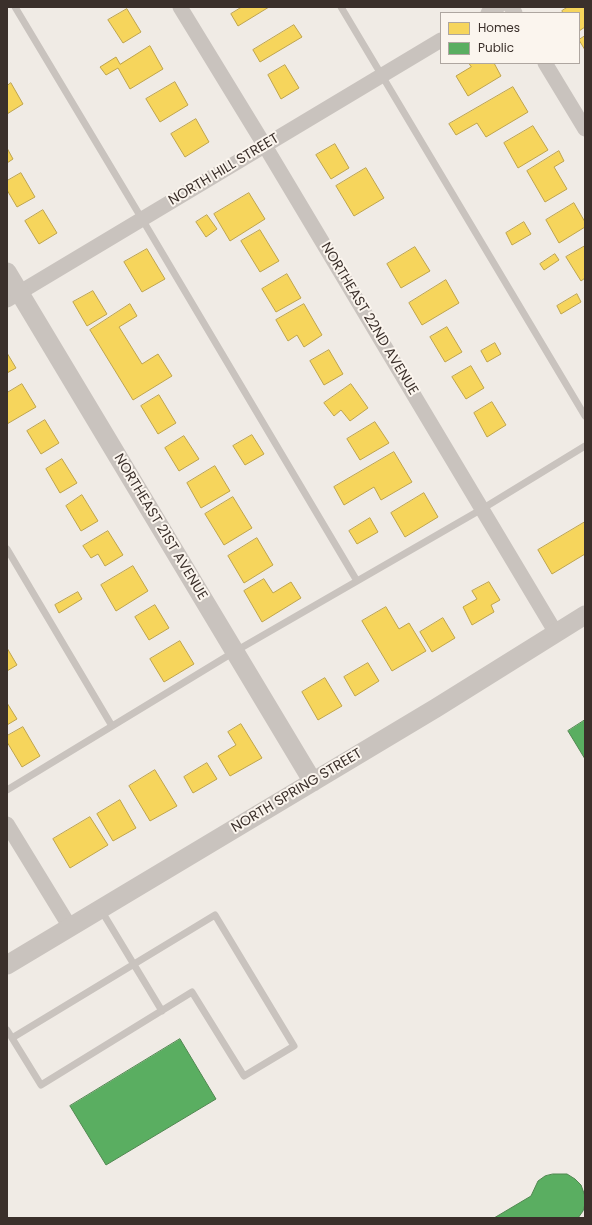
<!DOCTYPE html>
<html>
<head>
<meta charset="utf-8">
<style>
	body { margin:0 }
	#map { position:relative; width:592px; height:1225px; overflow:hidden; background:#f0ebe5; font-family:Poppins,sans-serif }
	canvas { display:block }
	.frame { position:absolute; inset:0; border:8px solid #3b302b; pointer-events:none }
	.legend { position:absolute; left:440px; top:12px; width:140px; height:52px; box-sizing:border-box; background:#fbf5ee; border:1px solid #aea6a0; margin:0; padding:5px 7px; list-style:none; font-size:12px; color:#3b302b }
	.legend li { display:flex; align-items:center; gap:8px; height:20px }
	.legend b { width:20px; border:1px solid #aea6a0 }
</style>
</head>
<body>
<div id="map">
<canvas width="592" height="1225"></canvas>
<div class="frame"></div>
<ul class="legend">
<li><b style="height:11px;background:#f6d55c"></b>Homes</li>
<li><b style="height:11px;background:#5aae61"></b>Public</li>
</ul>
</div>
<script>
const c = document.querySelector('canvas').getContext('2d');
c.lineJoin = 'round';
function paint(path, color) { c.fillStyle = color; c.fill(path, 'evenodd'); }
function stroke(path, color, width, dash) { c.strokeStyle = color; c.lineWidth = width; c.lineCap = dash ? 'butt' : 'round'; c.setLineDash(dash || []); c.stroke(path); }
function drawText(font, color, halo, rows, align = 'center') {
  c.font = font + ' Poppins,sans-serif'; c.lineWidth = 4; c.setLineDash([]); c.textBaseline = 'middle'; c.strokeStyle = halo; c.fillStyle = color; for (const [text, x, y, turn = 0] of rows) {
    c.save(); c.translate(x, y); c.rotate((+turn || 0) * Math.PI / 180); c.textAlign = isNaN(turn) ? turn : align; if (halo) c.strokeText(text, 0, 0); c.fillText(text, 0, 0); c.restore();
  }
}
const homes = new Path2D(`
	M242 7H269L238 26 231 14Z
	M568 7H585V27L579 31V13H563L562 11Z
	M127 9 141 32 123 43 108 20Z
	M294 25 302 37 260 62 253 50Z
	M585 36V50L579 40Z
	M150 46 163 69 130 89 118 68 106 75 100 67 116 57 120 64Z
	M469 63H494L501 76 468 96 456 76 471 67Z
	M285 65 299 88 281 99 268 75Z
	M175 82 188 105 160 122 146 99Z
	M11 83 23 104 7 114V86Z
	M513 87 528 112 486 137 477 123 456 135 449 124Z
	M196 119 209 142 185 157 171 134Z
	M533 126 548 150 518 168 504 143Z
	M335 144 349 168 331 179 316 155Z
	M7 148 13 159 7 163Z
	M559 151 564 161 554 167 567 189 545 202 527 171Z
	M366 168 384 198 354 216 336 186Z
	M21 173 35 197 17 207 7 190V181Z
	M249 193 265 219 230 241 214 214Z
	M574 203 585 222V227L559 243 546 220Z
	M43 210 57 233 39 244 25 221Z
	M207 215 217 229 206 237 196 222Z
	M524 222 531 234 512 245 506 233Z
	M260 230 279 261 260 272 241 241Z
	M585 246V278L581 281 566 257Z
	M415 247 430 271 401 288 387 264Z
	M147 249 165 279 142 292 124 262Z
	M555 254 559 260 544 270 540 264Z
	M287 274 301 298 276 312 262 289Z
	M446 280 459 303 422 325 409 303Z
	M93 291 107 314 87 326 73 302Z
	M577 294 581 302 561 314 557 306Z
	M130 304 137 316 119 327 142 364 158 354 172 376 133 400 90 330Z
	M304 304 322 335 304 347 297 335 288 341 276 320Z
	M447 327 462 352 445 362 430 337Z
	M495 343 501 354 487 362 481 351Z
	M329 350 343 374 324 385 310 361Z
	M7 353 16 368 7 373Z
	M471 366 484 388 466 399 452 377Z
	M22 384 36 407 7 424V393Z
	M351 384 368 408 350 421 341 410 334 416 324 403Z
	M159 395 176 423 158 434 141 406Z
	M492 402 506 425 487 437 474 413Z
	M45 420 59 443 41 454 27 431Z
	M375 422 389 443 360 460 347 439Z
	M252 435 264 454 245 465 233 446Z
	M184 436 199 459 179 471 165 448Z
	M394 452 412 482 381 500 374 487 344 505 334 487Z
	M62 459 77 483 60 493 46 469Z
	M215 466 230 491 201 508 187 483Z
	M424 493 438 517 405 537 391 513Z
	M82 495 98 521 81 531 66 506Z
	M233 497 252 528 224 545 205 514Z
	M370 518 378 532 357 544 349 531Z
	M585 522V554L552 574 538 550Z
	M108 531 123 555 105 566 98 554 91 558 83 546Z
	M257 538 273 565 244 583 228 556Z
	M133 566 148 591 116 611 101 585Z
	M264 579 273 593 291 582 301 598 262 622 244 591Z
	M489 582 500 600 491 605 494 612 472 625 463 607 477 599 472 591Z
	M78 592 82 599 59 613 55 605Z
	M155 605 169 628 149 640 135 617Z
	M386 607 399 629 409 623 426 651 392 671 362 621Z
	M443 618 455 638 432 652 420 632Z
	M180 641 194 664 164 682 150 659Z
	M7 648 17 665 7 671Z
	M368 663 379 681 355 696 344 677Z
	M325 678 342 706 318 720 302 692Z
	M7 703 17 719 7 725Z
	M241 724 262 758 230 776 218 756 236 745 228 732Z
	M23 727 40 756 22 767 7 742V736Z
	M207 763 217 779 193 793 184 777Z
	M155 770 177 806 150 821 129 786Z
	M120 800 136 828 113 841 97 814Z
	M90 817 108 845 70 868 53 839Z`);
paint(homes, '#f6d55c');
stroke(homes, '#bea44d', 1);
const public = new Path2D(`
	M585 720V759L568 731Z
	M180 1039 216 1099 106 1165 70 1106Z
	M553 1174H567L575 1179 581 1185 585 1196V1204L583 1211 578 1218H494L531 1196 538 1181 545 1176Z`);
paint(public, '#5aae61');
stroke(public, '#518851', 1);
stroke(new Path2D(`
	M15 7 142 219 357 581
	M341 7 585 416
	M7 549 112 726
	M7 790 234 652 482 509 585 446
	M101 910 162 1011
	M7 1030 12 1038 41 1085 192 992 244 1076 294 1046 215 915 12 1038`), '#c9c3be', 7);
stroke(new Path2D(`
	M180 7 265 146 556 633
	M511 7 515 13
	M488 13 498 7
	M545 63 585 129
	M7 300 441 40
	M7 824 70 927`), '#c9c3be', 15);
stroke(new Path2D(`
	M7 272 313 782
	M7 965 436 708 585 615`), '#c9c3be', 19);
drawText('14px', '#3b302b', '#fbf5ee', [
	["NORTH HILL STREET",224,170,-31],
	["NORTHEAST 22ND AVENUE",369,319,59],
	["NORTHEAST 21ST AVENUE",160,527,59],
	["NORTH SPRING STREET",297,791,-31]
]);
</script>
</body>
</html>
